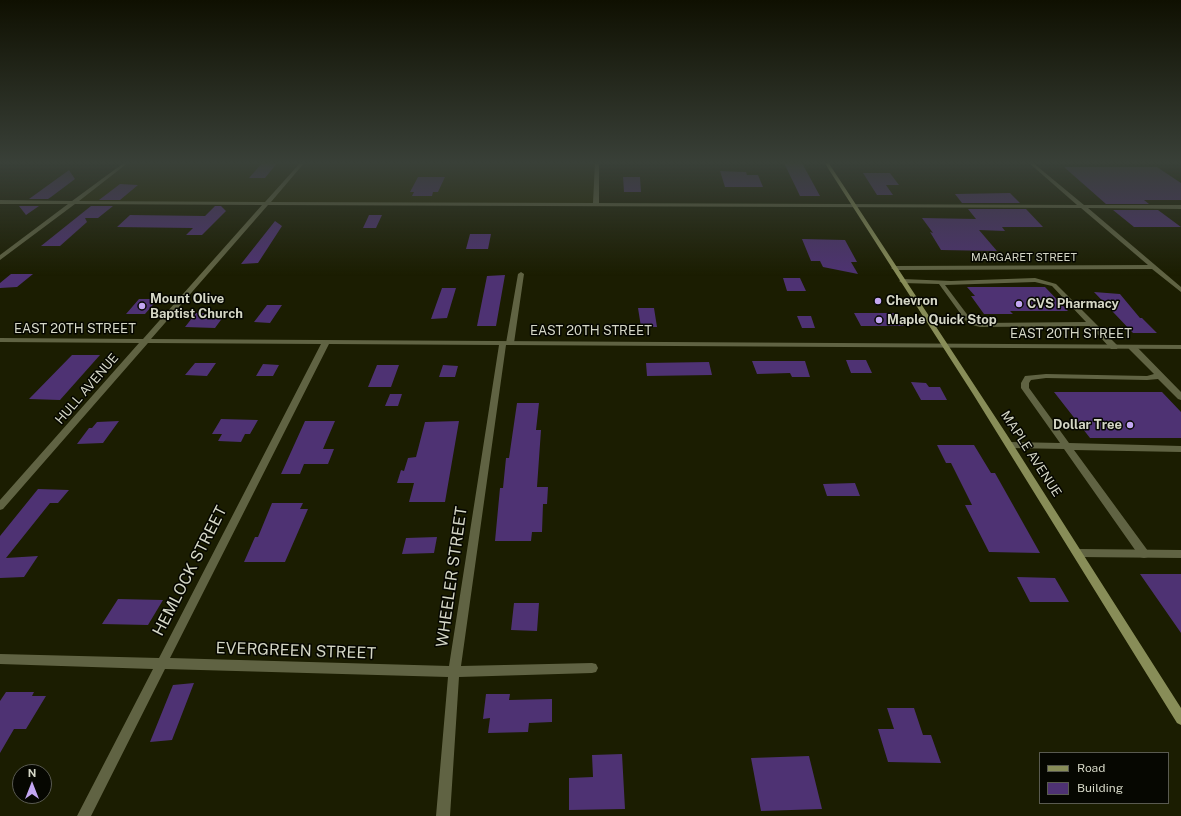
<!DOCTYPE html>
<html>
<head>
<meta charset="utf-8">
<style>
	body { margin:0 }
	#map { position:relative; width:1181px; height:816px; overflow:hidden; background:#1b1d01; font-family:"Public Sans",sans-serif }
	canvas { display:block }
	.legend { position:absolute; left:1039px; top:752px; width:130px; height:52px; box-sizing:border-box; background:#060701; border:1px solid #595a50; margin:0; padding:5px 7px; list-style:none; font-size:12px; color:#d5d7c6 }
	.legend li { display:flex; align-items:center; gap:8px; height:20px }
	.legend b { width:20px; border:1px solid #595a50 }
	.north { position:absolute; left:12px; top:764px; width:40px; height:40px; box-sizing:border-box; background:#060701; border:1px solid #595a50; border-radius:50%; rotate:0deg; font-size:11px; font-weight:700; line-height:16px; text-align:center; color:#d5d7c6 }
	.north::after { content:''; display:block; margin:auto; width:14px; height:18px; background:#c3a7f2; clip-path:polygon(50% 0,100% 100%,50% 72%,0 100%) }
</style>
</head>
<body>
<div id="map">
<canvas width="1181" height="816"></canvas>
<ul class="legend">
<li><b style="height:5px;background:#888d58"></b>Road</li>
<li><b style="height:11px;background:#4e3273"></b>Building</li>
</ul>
<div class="north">N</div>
</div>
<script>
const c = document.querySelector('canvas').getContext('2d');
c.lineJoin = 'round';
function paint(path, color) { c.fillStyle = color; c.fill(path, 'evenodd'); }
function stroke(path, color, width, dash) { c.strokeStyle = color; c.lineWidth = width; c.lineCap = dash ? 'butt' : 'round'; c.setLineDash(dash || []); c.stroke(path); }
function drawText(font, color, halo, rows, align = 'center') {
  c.font = font + ' "Public Sans",sans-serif'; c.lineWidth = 3; c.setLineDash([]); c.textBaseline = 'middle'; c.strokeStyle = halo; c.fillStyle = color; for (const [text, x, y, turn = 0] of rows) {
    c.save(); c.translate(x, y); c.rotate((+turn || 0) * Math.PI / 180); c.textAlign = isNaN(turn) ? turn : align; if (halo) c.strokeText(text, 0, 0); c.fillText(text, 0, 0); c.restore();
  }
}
paint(new Path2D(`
	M129 162H597L596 204 75 202Z`), '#242601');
paint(new Path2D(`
	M263 162H278L265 178H249Z
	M784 163H802L820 196H800Z
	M1064 167H1157L1181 183V200H1144L1149 204H1106Z
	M69 170 75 179 51 197 48 199H29Z
	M720 171 746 172 747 175H758L763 187H725Z
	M863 173H890L899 185H886L893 195H877Z
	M418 177H445L438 192H433L432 196H412L414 192H410Z
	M623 177H640L641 192H624Z
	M120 184 138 185 120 200H99Z
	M1010 193 1020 203H962L955 194Z
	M19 206H39L26 215Z
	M91 206H113L98 218H85L87 222 60 246H41Z
	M215 206H221L226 211 202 235H186L193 228 117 227 130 215 205 216Z
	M968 209H1026L1043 227H1002L1005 231 979 230 997 251 941 250 930 232 933 233 922 218 976 219Z
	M1113 210H1158L1181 227H1134Z
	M369 215H382L376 228H363Z
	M275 221 282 226 258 263 241 264Z
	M470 234H491L488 249H466Z
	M802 239 845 240 857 262H851L858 274 823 267 820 261H811Z
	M11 274H33L17 287 0 288V283Z
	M505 275 496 326H477L487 276Z
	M783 278H800L806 291H787Z
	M967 287H1045L1068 311H1010L1013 314H984L971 296H975Z
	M442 288H456L447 318 431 319Z
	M1094 292 1120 294 1140 318H1142L1157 333H1133Z
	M139 299H158L145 314H126Z
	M267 305H282L270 323 254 322Z
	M638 308H654L657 327H641Z
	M196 313H226L215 328 185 327Z
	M854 313H895L904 326H861Z
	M797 316H811L815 328H802Z
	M72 355H100L60 400 29 399Z
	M846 360H866L872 373H851Z
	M752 361H805L810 377H792L790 373 757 374Z
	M709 362 712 375 647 376 646 363Z
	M195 363H216L207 376 185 375Z
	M263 364 279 365 273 376H256Z
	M377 365H399L391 387H368Z
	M443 365 458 366 455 377H439Z
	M911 382 926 383 929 387H940L947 400H921Z
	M1054 392H1162L1181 412V438H1090Z
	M390 394H402L398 406H385Z
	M517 403H539L536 430H541L537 487H548L547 504H543L542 532H532L531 541H495L500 488H503L506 458H509Z
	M221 419 258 420 250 434H245L241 442 218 441 222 434H212Z
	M119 421 103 443 77 444 89 428H92L97 422Z
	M305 421H335L323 449H334L328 464H304L300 474H281Z
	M459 421 445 502H409L414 483H397L401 470 404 471 408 458 416 457 425 422Z
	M937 445H974L991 473H995L1040 553 989 552 965 505H972L951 463H946Z
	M855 483 860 496H827L823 484Z
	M38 489 69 490 58 503H50L6 558 38 556 24 577 0 578V536Z
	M272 503H303L300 509H308L285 562H244L255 537H258Z
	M437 537 434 553 402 554 406 538Z
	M1140 574H1181V633Z
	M1017 577 1055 578 1069 602H1030Z
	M118 599 163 600 148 625 102 624Z
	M514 603H539L537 631 511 630Z
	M194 683 172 740 150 742 173 685Z
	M6 692H34L32 696H46L26 729H14L0 753V701Z
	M486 694H510L509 700 552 699V722L529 723 528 732 488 733 490 718 483 719Z
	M887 708H914L923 735H931L941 763 888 762 878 729H894Z
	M622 754 625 809 569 810V778L593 777 592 755Z
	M809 756 822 809 761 811 751 758Z`), '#4e3273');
paint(new Path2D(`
	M521 272 524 274 514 343 510 345 506 343 518 274Z
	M1035 278 1056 284 1117 345 1118 347 1117 349H1111L1090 326 980 327 968 324 939 284 902 283 899 281 902 279 951 281ZM1035 282 1052 286 1086 322 980 323 972 321 945 285Z
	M1129 345H1135L1181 392V400L1178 399 1158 379 1147 380 1046 378 1031 380 1029 383V388L1069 443 1181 446V452L1074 450 1148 551 1149 554 1148 557 1144 558 1140 557 1064 449 1010 448 1007 447 1006 445 1007 443 1010 442 1060 443 1021 388V383L1025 376 1046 374 1147 376 1154 374 1129 349 1128 347Z`), '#606343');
paint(new Path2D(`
	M125 162H129L79 201 265 202 301 162H305L271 202 593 203 595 162H599V203L1077 205 1028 162H1032L1084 205H1181V209L1088 208 1181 287V292L1152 269 894 270 891 268 894 266 1148 265 1081 208 268 205 151 339 1181 345V349L506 345 461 666 592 663 596 664 598 668 596 672 592 673 459 677 450 816H436L448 677 165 669 91 816H77L153 669 0 664V654L159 658 321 344 148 343 3 509 0 510V500L139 343 0 342V338L143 339 262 205 75 204 0 260V255L68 204H0V200L72 201ZM329 344 499 345 449 666 170 658Z
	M1079 549 1181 550V558L1079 557 1075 556 1074 553 1075 550Z`), '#606343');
paint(new Path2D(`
	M824 162H828L1009 438 1181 708V725L1177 723 973 394Z`), '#888d58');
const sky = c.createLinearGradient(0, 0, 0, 276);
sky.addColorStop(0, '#0f1001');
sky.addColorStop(0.59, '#394038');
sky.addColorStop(1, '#39403800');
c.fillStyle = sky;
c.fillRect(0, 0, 1181, 276);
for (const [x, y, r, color] of [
	[878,301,4,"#c3a7f2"],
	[1019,304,4,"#c3a7f2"],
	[142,306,4,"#c3a7f2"],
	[879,320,4,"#c3a7f2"],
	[1130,425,4,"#c3a7f2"]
]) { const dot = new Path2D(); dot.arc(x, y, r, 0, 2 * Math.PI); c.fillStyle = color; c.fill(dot); stroke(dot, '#060701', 1.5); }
drawText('11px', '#d5d7c6', '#060701', [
	["MARGARET STREET",1024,258]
]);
drawText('bold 13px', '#d5d7c6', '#060701', [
	["Mount Olive",150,299],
	["Baptist Church",150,314],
	["Chevron",886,301],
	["CVS Pharmacy",1027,304],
	["Maple Quick Stop",887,320],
	["Dollar Tree",1122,425,"right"]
], 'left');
drawText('13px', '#d5d7c6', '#060701', [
	["EAST 20TH STREET",75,329],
	["EAST 20TH STREET",591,331],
	["EAST 20TH STREET",1071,334],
	["HULL AVENUE",87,389,-49],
	["MAPLE AVENUE",1031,454,57]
]);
drawText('16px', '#d5d7c6', '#060701', [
	["HEMLOCK STREET",190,571,-63],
	["WHEELER STREET",452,577,-82],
	["EVERGREEN STREET",296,651,2]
]);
</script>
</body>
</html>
